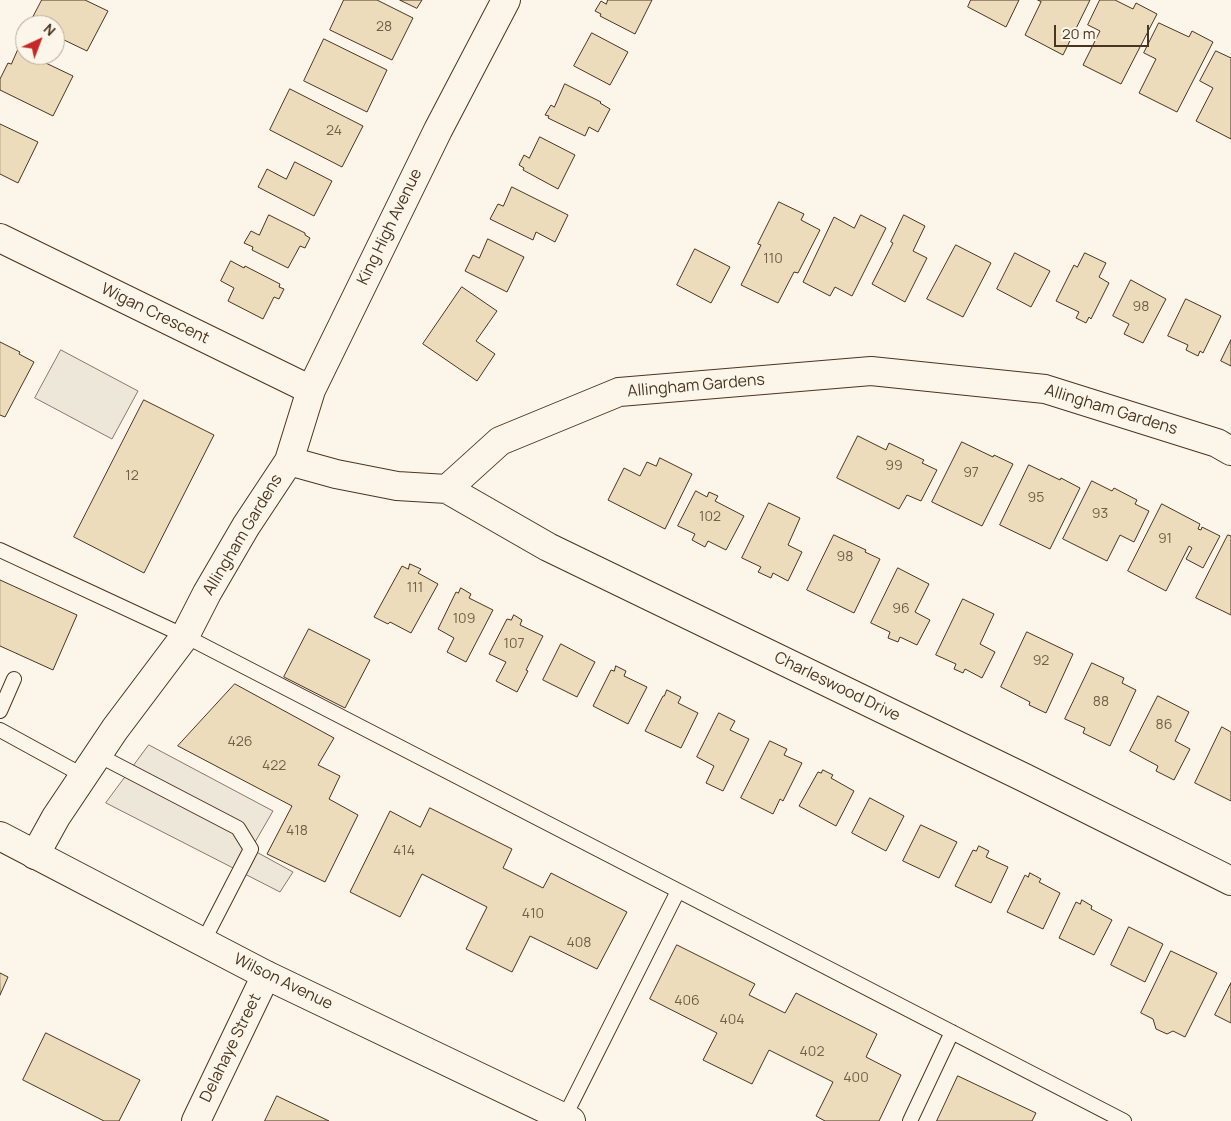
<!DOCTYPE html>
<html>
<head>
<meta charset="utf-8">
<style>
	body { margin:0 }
	#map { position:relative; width:1231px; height:1121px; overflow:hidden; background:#fbf6e9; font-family:Manrope,sans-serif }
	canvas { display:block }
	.north { position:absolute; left:15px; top:15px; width:50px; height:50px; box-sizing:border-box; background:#fbf6e9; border:1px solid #b4a999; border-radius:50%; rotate:43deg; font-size:14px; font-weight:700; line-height:20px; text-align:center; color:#4a3520 }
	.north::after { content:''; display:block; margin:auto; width:18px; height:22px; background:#c62828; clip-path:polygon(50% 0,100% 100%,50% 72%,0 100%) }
	.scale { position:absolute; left:1054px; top:25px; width:95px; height:22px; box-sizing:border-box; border:2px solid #4a3520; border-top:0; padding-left:6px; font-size:15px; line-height:18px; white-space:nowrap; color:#4a3520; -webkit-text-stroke:4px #fbf6e9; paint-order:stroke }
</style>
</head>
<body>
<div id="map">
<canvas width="1231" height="1121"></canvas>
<div class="north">N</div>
<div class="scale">20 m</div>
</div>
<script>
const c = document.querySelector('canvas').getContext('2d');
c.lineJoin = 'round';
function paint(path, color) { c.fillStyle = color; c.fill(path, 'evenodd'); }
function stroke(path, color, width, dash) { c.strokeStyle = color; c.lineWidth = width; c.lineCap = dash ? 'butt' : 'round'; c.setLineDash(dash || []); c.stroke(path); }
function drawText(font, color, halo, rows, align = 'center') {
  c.font = font + ' Manrope,sans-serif'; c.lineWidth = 4; c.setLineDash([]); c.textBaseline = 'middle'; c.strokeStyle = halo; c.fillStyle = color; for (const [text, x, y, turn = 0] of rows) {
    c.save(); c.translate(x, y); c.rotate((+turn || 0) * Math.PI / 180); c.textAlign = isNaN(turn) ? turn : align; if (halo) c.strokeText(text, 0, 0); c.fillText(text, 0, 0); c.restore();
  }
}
const parking = new Path2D(`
	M61 350 138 391 112 439 35 398Z
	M149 745 273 811 251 849 293 872 280 892 106 803Z`);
paint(parking, '#ede7d9');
stroke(parking, '#887966', 1);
const building = new Path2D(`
	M42 0H85L108 11 87 51 60 38 55 48V25H29Z
	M344 0H377L413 18 392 60 330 30Z
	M400 0H422L417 8Z
	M608 0H652L635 34 600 16 601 14 595 11 601 1 606 4Z
	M971 0H1019L1006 27 968 7Z
	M1038 0H1090L1063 55 1025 35 1041 2Z
	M1100 0H1115L1133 9 1136 3 1157 14 1121 84 1083 65 1100 31 1088 25Z
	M1159 23 1189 37 1192 31 1213 42 1177 112 1139 93 1156 59 1144 53Z
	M592 33 628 52 610 85 574 66Z
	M324 39 387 70 367 112 304 81Z
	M18 50 25 53V55H29L73 76 53 116 0 90V79L8 63 11 64Z
	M1216 51 1231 58V139L1196 121 1213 88 1200 81Z
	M565 84 601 102 600 103 610 109 598 132 589 127 585 136 548 118 549 116 545 115 551 105 554 107Z
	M290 89 363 126 342 167 270 130Z
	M0 124 38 142 18 183 0 174Z
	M540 137 575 155 558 189 523 170 524 168 519 165 524 155 529 158Z
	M295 162 332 181 314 216 258 187 267 169 286 179Z
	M512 187 568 215 555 242 536 232 533 240 490 219 498 204 503 206Z
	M779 202 804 214 801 220 820 230 798 273 794 272 778 303 741 285 761 245 758 244Z
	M269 215 305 233V235L310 238 305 248 300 246 288 268 252 250 253 247 244 243 251 231 259 235Z
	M861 215 886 228 852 296 835 287 830 296 803 282 834 217 854 228Z
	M904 215 925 226 913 251 927 258 905 302 872 284 893 243 891 242Z
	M488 239 524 257 507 292 465 271 473 255 479 258Z
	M956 245 991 263 963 317 927 299Z
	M695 249 730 267 711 303 677 285Z
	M1015 253 1050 271 1031 307 997 289Z
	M1085 253 1106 263 1099 277 1109 283 1091 319 1089 317 1086 323 1076 318 1079 312 1056 301 1074 265 1077 267Z
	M231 261 244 268 245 266 280 284 279 287 284 289 279 299 274 297 263 319 228 301 234 288 221 281Z
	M1131 280 1166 299 1143 343 1124 334 1129 324 1113 316Z
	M462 287 497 311 476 341 495 354 477 381 423 344Z
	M1186 299 1221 316 1203 353 1200 351 1198 356 1186 350 1188 345 1168 336Z
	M1231 340V366L1221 361Z
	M0 342 20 352 19 354 34 362 5 417 0 415Z
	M144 400 214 435 144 573 74 537Z
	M858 436 886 450 889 443 924 460 922 463 937 470 921 501 907 495 899 509 837 478Z
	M962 442 993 457 994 455 1013 464 982 526 932 502Z
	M660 458 692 474 665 529 608 500 624 468 640 476 647 462 656 466Z
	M1029 465 1060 480 1061 478 1080 488 1050 549 1000 525Z
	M1092 481 1112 491 1114 488 1137 500 1135 504 1149 511 1134 542 1120 535 1107 561 1063 539Z
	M696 491 707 497 709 492 718 496 715 501 744 516 726 550 708 541 705 547 692 540 695 534 678 526Z
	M769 503 800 518 788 545 802 552 788 581 773 573 771 578 758 572 761 567 742 558Z
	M1162 504 1200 524 1198 529 1201 530 1202 527 1220 536 1203 568 1186 559 1192 548 1189 546 1166 591 1128 571Z
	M834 535 866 550 865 552 880 559 854 613 807 590Z
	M1228 535 1231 536V615L1196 598Z
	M410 564 421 569 418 573 438 584 411 633 390 622 388 624 374 617 402 566 408 569Z
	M898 568 929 584 915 612 930 620 917 645 900 637 898 642 888 638 890 632 871 623Z
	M0 580 77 615 53 670 0 646Z
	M461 588 471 594 469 598 493 610 466 662 447 652 454 638 438 629 456 592 458 593Z
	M963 599 994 614 980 644 995 652 982 678 965 669 963 673 954 669 956 664 936 655Z
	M514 615 522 620 520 625 543 636 526 670 528 671 517 692 496 681 506 662 489 654 507 619 511 620Z
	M309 629 370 660 345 708 284 677Z
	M1027 632 1073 654 1046 713 1029 705 1030 702 1001 687Z
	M561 644 595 662 577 697 543 680Z
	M1092 663 1124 678 1122 683 1136 690 1110 746 1083 733 1085 728 1065 719Z
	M616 666 626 671 624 676 647 687 628 724 593 706 611 670 614 671Z
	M235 684 334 738 318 765 340 776 329 799 358 815 325 882 267 854 292 806 178 746Z
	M667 690 681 697 678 703 698 713 681 748 645 731 663 696H664Z
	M1158 696 1189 712 1175 741 1190 749 1174 780 1156 771 1158 766 1130 751Z
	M719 713 735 721 730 730 749 739 723 791 706 783 714 766 697 757Z
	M1222 727 1231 732V801L1195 783Z
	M770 741 787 749 784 755 802 763 783 801 780 799 773 814 741 798Z
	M823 770 833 775 831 778 854 791 836 826 799 806 818 772 821 773Z
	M870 798 904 816 886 851 852 833Z
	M430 808 512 849 503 868 543 888 551 873 627 912 597 969 530 936 512 972 466 949 487 907 422 874 400 917 350 892 390 811 420 827Z
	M921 825 957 842 939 878 903 861Z
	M979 846 989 851 986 857 1008 867 991 903 955 886 973 850 976 851Z
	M1030 873 1041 879 1039 882 1060 893 1043 929 1007 912 1025 875 1028 877Z
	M1082 900 1092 906 1091 909 1112 920 1094 955 1059 938 1076 902 1080 904Z
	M1129 927 1163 944 1145 982 1111 965Z
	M677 945 755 984 749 995 785 1013 796 993 877 1034 866 1057 901 1075 879 1121H825L816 1116 833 1082 769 1050 752 1084 703 1060 717 1033 650 999Z
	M1171 951 1217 973 1185 1037 1173 1031 1167 1034 1156 1029 1153 1019 1141 1013Z
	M0 973 8 977 0 995Z
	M1231 983V1023L1215 1015Z
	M46 1033 140 1080 119 1121H104L23 1080Z
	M958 1076 1036 1113 1032 1121H937Z
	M277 1096 329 1121H265Z`);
paint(building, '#ecdcbc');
stroke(building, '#4a3520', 1);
const lane = new Path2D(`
	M0 550 185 636 1124 1121
	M0 711 14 679
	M0 730 84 776
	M98 755 238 828 251 849 203 942
	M564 1118 678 891
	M910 1121 952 1032`);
const street = new Path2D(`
	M0 238 311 390
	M289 461 336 474 397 486 447 489 500 441 619 392 871 371 1045 389 1217 443 1231 451
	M447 489 548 547 1025 778 1231 881
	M35 855 56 817 115 729 185 636 207 593 246 526 289 461 311 390 438 130 506 0
	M196 1121 266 975`);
const secondary = new Path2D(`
	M0 836 266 975 571 1121`);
stroke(lane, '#4a3520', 16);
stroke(street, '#4a3520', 30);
stroke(secondary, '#4a3520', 30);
stroke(lane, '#fbf6e9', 14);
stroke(street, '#fbf6e9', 28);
stroke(secondary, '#fbf6e9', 28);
drawText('14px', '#725f47', null, [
	["28",384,27],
	["24",334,131],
	["110",773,259],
	["98",1141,307],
	["99",894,466],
	["97",971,473],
	["12",132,476],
	["95",1036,498],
	["93",1100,514],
	["102",710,517],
	["91",1165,539],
	["98",845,557],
	["111",415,588],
	["96",901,609],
	["109",464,619],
	["107",514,644],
	["92",1041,661],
	["88",1101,702],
	["86",1164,725],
	["426",240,742],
	["422",274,766],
	["418",297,831],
	["414",404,851],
	["410",533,914],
	["408",579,943],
	["406",687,1001],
	["404",732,1020],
	["402",812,1052],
	["400",856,1078]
]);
drawText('16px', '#4a3520', '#fbf6e9', [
	["King High Avenue",390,227,-64],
	["Wigan Crescent",155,314,26],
	["Allingham Gardens",696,386,-5],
	["Allingham Gardens",1111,410,17],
	["Allingham Gardens",243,535,-59],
	["Charleswood Drive",837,687,26],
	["Wilson Avenue",283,982,26],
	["Delahaye Street",231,1048,-64]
]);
</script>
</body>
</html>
